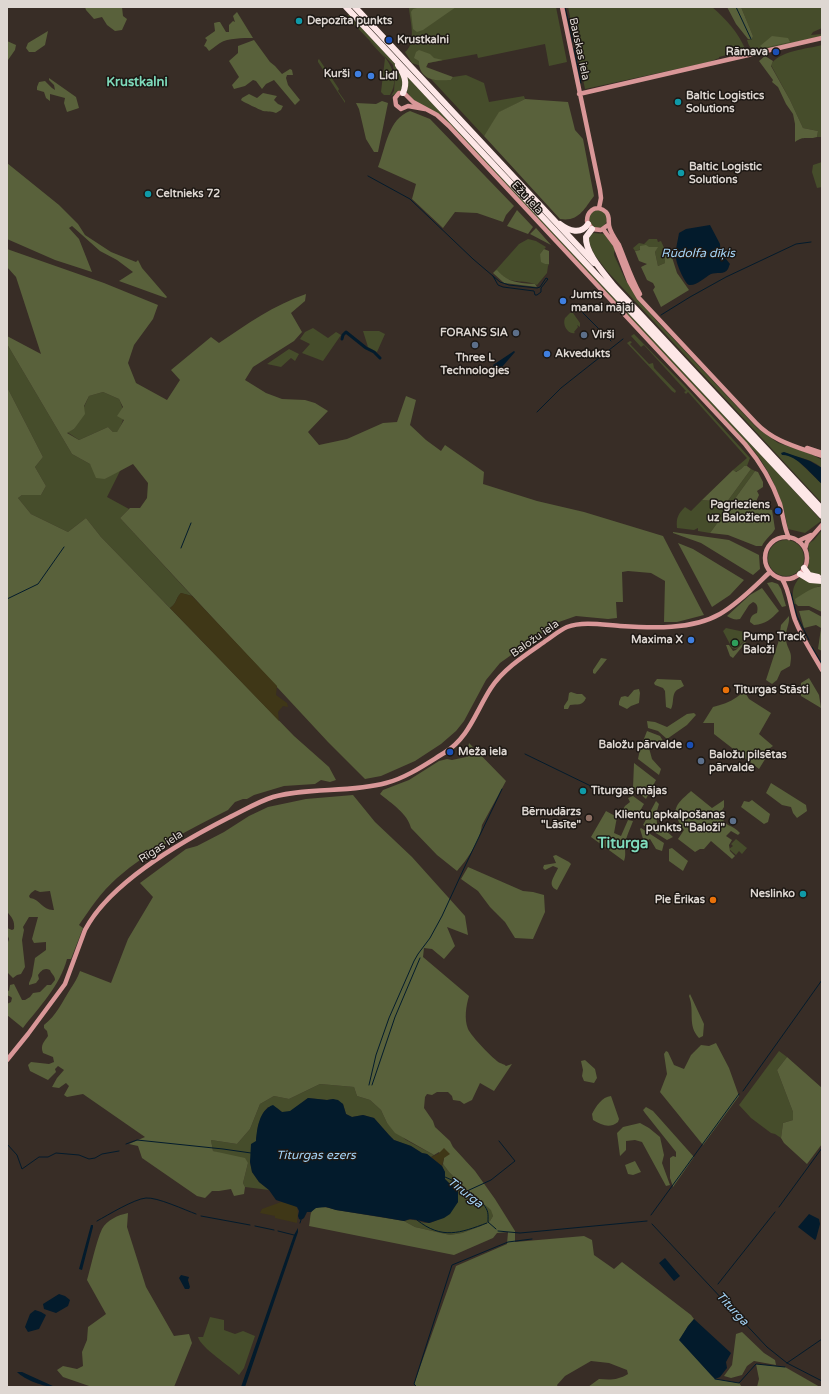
<!DOCTYPE html>
<html>
<head>
<meta charset="utf-8">
<style>
	body { margin:0 }
	#map { position:relative; width:829px; height:1394px; overflow:hidden; background:#382d26; font-family:"Varela Round",sans-serif }
	canvas { display:block }
	.frame { position:absolute; inset:0; border:8px solid #ded7d2; pointer-events:none }
</style>
</head>
<body>
<div id="map">
<canvas width="829" height="1394"></canvas>
<div class="frame"></div>
</div>
<script>
const c = document.querySelector('canvas').getContext('2d');
c.lineJoin = 'round';
function paint(path, color) { c.fillStyle = color; c.fill(path, 'evenodd'); }
function stroke(path, color, width, dash) { c.strokeStyle = color; c.lineWidth = width; c.lineCap = dash ? 'butt' : 'round'; c.setLineDash(dash || []); c.stroke(path); }
function drawText(font, color, halo, rows, align = 'center') {
  c.font = font + ' "Varela Round",sans-serif'; c.lineWidth = 3; c.setLineDash([]); c.textBaseline = 'middle'; c.strokeStyle = halo; c.fillStyle = color; for (const [text, x, y, turn = 0] of rows) {
    c.save(); c.translate(x, y); c.rotate((+turn || 0) * Math.PI / 180); c.textAlign = isNaN(turn) ? turn : align; if (halo) c.strokeText(text, 0, 0); c.fillText(text, 0, 0); c.restore();
  }
}
paint(new Path2D(`
	M413 7H556L567 62 549 66 545 44 478 58 477 54 428 63 426 68 412 63 405 52C417 43 410 21 409 8Z
	M568 7H712C726 19 739 33 746 51L742 55 739 52 719 57V58L709 62 585 89Z
	M741 7H822V28L813 32 811 35 822 34V36L757 51C750 49 749 46 747 40L752 39 753 36Z
	M348 15H350L398 67 404 81 401 91 391 96 394 91 395 77 393 65 349 19Z
	M369 41C384 54 403 74 390 95H384L381 92 385 58Z
	M822 45V137H817L818 131 803 128 790 100 771 65C778 51 807 49 822 45Z
	M319 59 339 89 338 91 345 101V103L318 62V60Z
	M466 75 484 83 489 102 524 96 525 99 500 112 484 136 431 79 451 80 453 77Z
	M407 76 767 461 821 520V521L805 533 788 529C783 501 772 474 755 452L441 116 413 100 407 92 408 85Z
	M822 162V187L817 188 812 172 813 165Z
	M589 219a9 9 0 1 1 18 0a9 9 0 1 1-18 0Z
	M594 233 605 234 616 250 614 252V255L626 281 655 319 757 428 778 443 809 453 822 460V468C815 462 807 459 798 457 792 456 788 453 782 452L797 460 822 484V503L607 271 594 254 588 240 591 234Z
	M528 239 536 241 546 247 540 254 545 264H549L548 266 547 273 537 285C521 278 513 287 497 271H495L519 244Z
	M649 239H657L658 242 661 241 665 250V263L658 266 655 252 657 247H649L635 251 633 248 639 243 644 244Z
	M570 313H573L580 323V327L577 325 578 327 574 332 575 333C568 335 562 325 565 318 566 317 569 314 570 313Z
	M313 328 328 338 336 332 341 335 323 361 302 353 310 344 300 339 305 332Z
	M363 331H379L385 334 377 352 368 347Z
	M634 334 685 386 750 458 747 466H744L741 469 735 472 733 470 747 458 746 457 688 392 686 394 684 392 686 391 644 345 641 347 631 336Z
	M630 341 632 342 630 344 649 364 653 363 654 368 676 391 675 393 672 391 627 343Z
	M7 344 72 454 90 464 105 479 121 469 107 497 129 509 120 518 192 596 181 593C175 599 178 602 170 608L101 537 86 518 68 532 31 514 18 498 22 495H41L46 486 35 467 43 457 7 387Z
	M289 349 299 354 295 361 291 358 281 367 267 364Z
	M103 392 119 399C126 415 125 418 117 433L113 432 108 427 79 440 67 432 74 429 89 396Z
	M751 469 755 471 710 533 698 531V528L694 530 677 528C676 518 678 514 685 507L691 511 702 500 713 501 724 506Z
	M822 530V575L810 573 808 566 809 557 808 544 814 540Z
	M768 558a18 18 0 1 1 36 0a18 18 0 1 1-36 0Z
	M800 577 822 583V586H819L796 599V604H794C792 592 792 587 800 577Z
	M726 628 749 633 747 638 736 649 732 648 723 631Z
	M736 839 747 848 742 854 739 851 736 855 729 849 733 846 731 844Z
	M779 1051 787 1057 777 1070 793 1112V1120L783 1123 781 1138 775 1134 771 1133 751 1118 739 1105Z
	M320 1084 354 1087 357 1096 370 1100 381 1110 387 1123 406 1140 434 1155 431 1157 427 1154 422 1153 411 1146 394 1140 389 1135 374 1118 363 1115 352 1117 346 1114 343 1104 333 1099 327 1100 308 1098 290 1112H282L277 1108 268 1107 263 1113 258 1126 256 1141 250 1162 252 1172 259 1182 269 1190 245 1187 243 1183 248 1163 213 1151 211 1140 237 1144 250 1129 260 1104 274 1096 289 1099Z
	M443 1164 449 1172 466 1189 492 1210 493 1216 490 1221 481 1226 462 1233 450 1235 415 1227 404 1221C416 1217 420 1224 429 1223 438 1222 453 1208 458 1202L454 1186 449 1183 445 1179V1172L442 1166Z
	M210 1317 224 1320V1330L235 1334 243 1331 255 1336 244 1368 239 1375C230 1366 201 1348 198 1337H203Z`), '#464d2b');
paint(new Path2D(`
	M85 7H122L123 16 127 19 122 30 115 31 107 25 102 17 94 19 86 10Z
	M421 7H456L423 30 417 32 413 29 411 12 413 9Z
	M727 7H741L753 36 752 39H748L736 24Z
	M237 12 253 38C243 38 228 38 220 43 216 46 213 48 209 51L206 47 204 46 207 40 205 38 215 31 214 23 218 22H220L226 32H229V25L233 21 235 22 233 16Z
	M48 31 45 45 35 52H29L26 48 28 43Z
	M772 36 788 38 790 42 763 48 760 46Z
	M254 40 270 62 275 66 282 74 290 69 292 70 293 75H287L286 78 288 85 300 100 295 105 274 80 266 84 262 89 256 81 253 80 245 86 234 89 232 85 239 77 229 61 238 53V46Z
	M7 41 16 45 15 50 8 60Z
	M419 50 430 54 434 58 443 60 428 63 426 67 453 77 451 80C445 80 436 81 431 79 423 77 418 68 419 61L414 58 416 52Z
	M765 56 773 61 771 66 790 100 803 128 818 131 817 137C807 140 804 135 795 142V124L793 114 786 104 778 87 772 82 773 80 759 61Z
	M49 78 76 97 79 108 67 112 64 103 65 98 50 94V101L46 98 44 92 37 90V87L39 82 45 81 52 88 55 90 54 85 49 80Z
	M263 93 277 96 274 100 278 104 283 106 281 110 276 113C272 111 268 112 263 111 261 110 243 102 241 100L242 98 249 94 257 98Z
	M525 99 568 102 575 130 583 139 594 196C584 209 579 222 560 219L484 136 499 112Z
	M382 101 388 103 378 152H374L366 139 359 109 356 103 376 104Z
	M410 111 430 119 514 206 506 215 503 222 477 213 455 212 443 228 412 199 416 184 378 167C386 147 388 119 410 111Z
	M7 163 59 205 78 224 85 235 111 252 136 262 138 260 142 268 167 297 166 298 119 281 133 272 117 260 100 251 72 226 69 228 79 239 92 272 55 260 7 239Z
	M517 210 533 227 528 234 507 226Z
	M536 228 551 245 530 234Z
	M646 245 649 247H658L655 252 658 266 665 263V250L670 251 677 273 689 290 661 307 653 290 655 287 653 283 647 280 641 267 647 264 639 261 635 251 640 250V246Z
	M7 249 104 283 158 305 153 319 134 345 128 363 136 383 167 400 180 380 171 370 211 337 219 343C247 324 274 305 306 294L305 301 291 313 302 332 294 341 253 367 245 380 266 393 282 399 305 400 315 403 328 411 308 432 319 445 347 439 383 423 397 422 406 396 416 400 410 425 426 440 441 451 445 445 484 472 483 484 537 501 584 512 663 536 704 615 677 622H664L665 581 651 573 628 571 622 572 623 602H616L617 618 608 619 576 616 556 623 500 663 486 680 464 721 456 731 441 744 415 761 381 776 365 779 328 742 120 518 130 508H140L147 498 148 483 133 464 105 479 96 478 90 464 72 454 7 344V336L41 354 16 277 7 267ZM103 392 119 399 123 407 117 416 124 420 117 432H113L108 427 79 440 67 433 74 429 85 414 84 406 89 396Z
	M544 249 549 251V264H545L541 262 540 254Z
	M497 270C508 283 520 283 535 284L537 287 504 283 493 273 495 271Z
	M7 387 43 457 35 467 46 486 41 495H22L18 498 31 514 68 532 86 518 101 537 294 736 329 767 336 780 330 782 321 780 315 784 284 786 254 795 247 799H243L235 802 228 810C190 829 149 850 117 878 101 892 90 909 79 925L83 928 71 959H67C60 986 39 1007 23 1028L7 1015V1004L11 1002 12 998 11 997 7 995V990L9 991 10 985 14 984 22 1000H25L30 997 33 993 40 992 47 985H51L55 980C55 975 51 974 50 970 44 967 41 971 38 975L39 979 36 983 29 985V983L32 976 35 958 46 950V942L34 943 32 939 38 917H29L23 927 24 930 22 940 25 967 21 974 17 975 13 978 7 972V945L9 939 7 934V928L12 930 14 929C15 921 12 917 7 912ZM35 890 40 892 50 891 54 910C43 911 40 899 30 898L29 896 31 893Z
	M744 466H747L751 469 724 506H715L713 501 702 500 733 470 736 472 741 469Z
	M755 471 758 472 763 482V487L757 491 759 495 754 506 761 508 772 510 775 529C771 536 765 539 762 546H756L728 535 710 533Z
	M673 532 729 540 759 555 760 569 753 575 701 543 673 533Z
	M678 543 693 549 744 580 730 595 712 607Z
	M772 582 778 584 781 589 786 606 782 607 767 583Z
	M822 586V612L809 606H798L796 604 795 599C803 594 812 587 822 586Z
	M762 588 779 611C771 619 766 624 754 625L750 622C750 617 753 614 757 613 758 608 758 604 753 602L749 605 740 619C735 620 732 619 727 616L750 595Z
	M809 610 822 617V651L818 649 821 628 816 625 804 628 799 611Z
	M789 616C790 625 784 632 786 641 789 653 793 651 790 666L781 671 777 680 772 684 766 680 779 640 781 625Z
	M744 642H746L733 658 730 656 726 645H729L733 651 736 650Z
	M601 658 607 659 595 674 593 673V670Z
	M809 678 819 695 821 708 801 696V683Z
	M657 679 681 680 684 686C681 688 677 689 675 692 672 697 674 703 671 709L666 707 665 691 663 688 655 685 654 683Z
	M756 687 746 694 749 699 771 713 759 734 773 746 766 751 767 756 759 769 714 734V723H703L713 707C721 705 730 702 737 697 745 691 745 689 756 687Z
	M639 689 640 693 639 703 631 706 627 709 619 705V702L621 697 625 696 628 697 634 690Z
	M571 692 577 694H582L586 698C583 706 577 704 570 705L568 709H564V706L568 700 569 693Z
	M694 713 696 715 687 725 667 739 658 731 648 728 647 721 655 722 667 727 687 714Z
	M647 731 660 736 667 747 664 748 658 742 649 748 652 759 661 769 659 775 638 759 640 749Z
	M469 743 506 781 482 825C480 841 467 860 457 871L437 855 411 828C408 814 391 803 380 794L383 790 409 780 439 761 447 759 452 760 466 757Z
	M634 763 656 780 646 799 633 788Z
	M771 783 806 805 807 811 797 818 793 813 791 807 782 805 766 793Z
	M691 791 712 808 724 800V807L719 815C722 818 725 823 728 825 733 827 736 829 740 833L738 835 731 831 726 836 732 840 729 845 730 851 735 856 732 859 711 841 704 849H700L695 852 678 839 684 830C681 825 677 820 676 815 673 805 685 797 691 791Z
	M353 795 375 822 412 857 465 916 468 935 447 927 455 946 444 959 432 949 424 948 423 957 469 996C466 1006 464 1019 468 1029 471 1036 494 1060 500 1063 502 1064 504 1064 506 1066L512 1064 494 1091 480 1083 472 1100 464 1104 460 1101 453 1100 452 1096 448 1092H437L432 1095 427 1094 425 1097 424 1108 433 1121 435 1127 450 1141 453 1147 475 1171 495 1199 515 1231V1242L584 1236 592 1240 594 1255 614 1269 622 1262 691 1315 694 1319 688 1326 680 1340 715 1379 739 1383 742 1387H588L599 1379C611 1380 618 1380 628 1374L627 1370 609 1363 591 1361 565 1376 557 1385 558 1387H417L414 1384 456 1266 507 1244 508 1232 497 1233 493 1238 454 1255 309 1226C310 1222 310 1216 311 1213 315 1203 329 1208 336 1210L404 1221 415 1227 450 1235 462 1233 481 1226 490 1221 493 1216 491 1210 466 1189 449 1172 443 1164 444 1158 439 1152 434 1155 395 1133 387 1123 381 1110 370 1100 357 1096 354 1087 320 1084 289 1099 274 1096 260 1104 250 1129 237 1144 211 1140 213 1151 245 1158 248 1163 243 1183 245 1187 244 1194 234 1196 231 1189 219 1191H212L205 1198 197 1196 155 1167 142 1158 138 1146 129 1144 145 1137 83 1094 67 1097 64 1095 69 1086 66 1083 59 1088 52 1087 57 1078 64 1070 58 1066 55 1069 56 1072 48 1080 30 1071 28 1065 31 1062 49 1064 54 1062 53 1057 43 1053C40 1045 44 1042 48 1036L47 1031 44 1028V1025C57 1015 62 1002 71 988 75 982 77 979 80 971L111 983 128 939 153 897 140 883 186 849 197 846 224 832 249 816 268 807 306 799Z
	M633 796 644 804 636 818 621 813 625 806 630 802 628 798Z
	M752 800 770 814 768 822 764 824 741 807 744 801 749 802Z
	M656 801 659 804 656 814 657 823 673 837 667 840 643 825Z
	M606 811 617 817 614 833 621 836 628 820 633 821C630 830 625 838 625 847 625 853 626 855 624 861L591 837Z
	M641 828 664 843 662 851 656 849 650 839 644 842 640 829Z
	M672 848 688 861 683 871 669 861V849Z
	M556 855 569 862 571 864 557 890C546 885 555 876 558 868L553 866 545 870 543 868 544 865 556 863 553 856Z
	M468 867 523 891 533 892 544 895 545 912 533 939 515 938 505 922 490 907 478 891 461 879Z
	M690 994 704 1024 703 1036 699 1038C687 1025 695 1012 689 996Z
	M716 1043 729 1068 739 1096 703 1145 660 1092 667 1074 664 1054 666 1051 668 1052 674 1065 684 1069 691 1055 701 1045 709 1046Z
	M787 1057 822 1088V1144L807 1164 784 1143 781 1138 783 1123 793 1120V1112L777 1070Z
	M585 1060 595 1069 597 1078 594 1083 584 1081 582 1076 583 1070 581 1061Z
	M611 1096 619 1119 618 1122C609 1129 602 1125 593 1120L592 1114C596 1106 602 1097 611 1096Z
	M646 1107 653 1111 694 1157 673 1187 670 1178V1158L673 1156 676 1157V1152L645 1113 643 1110Z
	M640 1123 649 1128 660 1137 664 1155 662 1163 670 1185 666 1186 642 1142 635 1140 626 1141V1150L620 1156 617 1133 623 1127Z
	M635 1161 641 1172 633 1175 628 1174 625 1165Z
	M128 1213 127 1227 146 1287 174 1336 189 1334 192 1343 174 1387H92L63 1377 57 1370 63 1366 77 1369 83 1366 82 1352 87 1340 88 1327 106 1314 87 1280C91 1266 96 1242 102 1229 107 1220 118 1215 128 1213Z
	M742 1332 764 1353 775 1360 776 1365 754 1361 747 1366 742 1375 731 1378 724 1376 732 1365 736 1334Z
	M756 1364 785 1367 820 1387H757L759 1379Z`), '#59613b');
paint(new Path2D(`
	M181 593 192 596 277 686 276 695 287 703 288 707 283 706 278 712 279 721 170 608C178 602 175 599 181 593Z
	M444 1148 450 1154 444 1158 442 1166 431 1157 438 1154Z
	M281 1202C299 1206 299 1205 297 1223L275 1218V1216L260 1213 262 1209Z`), '#3f3717');
paint(new Path2D(`
	M710 225 720 244 721 257 726 259 730 264C729 265 729 267 728 269 725 275 716 272 711 274 705 277 697 286 689 285 685 284 676 263 676 258 675 250 678 240 679 233L686 229Z
	M514 351 515 352 502 367 496 371 493 365Z
	M784 452 810 461 822 468V484C812 475 796 454 782 455L781 453Z
	M308 1098 327 1100 333 1099 338 1100 343 1104 346 1114 352 1117 363 1115 374 1118 389 1135 394 1140 411 1146 422 1153 427 1154 442 1166 445 1172V1179L449 1183 454 1186 458 1190V1202L450 1214 444 1218 429 1223 417 1220 410 1219 404 1221 381 1217 336 1210 326 1207 316 1208 311 1212H307L304 1218 301 1220 299 1219 298 1216 299 1211 297 1207 276 1200 269 1190 259 1182 252 1172 250 1162 251 1144 256 1141C257 1129 259 1110 273 1105L282 1112 290 1111Z
	M809 1214 819 1219 820 1224 816 1239 815 1240 798 1227Z
	M91 1225H93V1227L82 1270 79 1269Z
	M298 1228V1232L245 1387H241L294 1235Z
	M665 1258 680 1276 674 1281 659 1263Z
	M181 1275 189 1277 188 1280 190 1287 189 1289H185L179 1278Z
	M59 1294 65 1296 70 1300 68 1306 56 1313 44 1309 43 1304Z
	M35 1310 41 1312 46 1315 39 1329 28 1332 25 1327 30 1314Z
	M694 1319 731 1353 726 1362 727 1368 720 1377 715 1379 711 1375 679 1340 688 1326Z
	M17 1372H22L55 1387C44 1387 25 1380 17 1372Z`), '#031b2c');
stroke(new Path2D(`
	M565 7 573 42
	M736 7 751 39
	M574 48 581 83
	M368 176 410 199 473 259 500 282 509 285 537 288 540 287 546 278 548 279 541 288V292L537 295H535L534 291 503 287 498 285 493 276
	M579 309 611 341
	M661 315 690 297 726 277 796 244 811 242
	M537 412 561 388 623 339
	M181 548 191 523
	M791 593 797 616 809 640
	M7 599 38 584 64 547
	M812 647 822 664
	M525 754 597 789
	M369 1085 376 1055 389 1018 414 961 418 954 430 938 442 916 466 864 502 789
	M372 1085 395 1017 420 958
	M743 1091 822 980
	M7 1144 17 1155 22 1169 39 1157H48L56 1153 79 1155 89 1159 95 1158 102 1154 119 1151
	M126 1144 137 1140 223 1149 251 1153
	M445 1177 454 1181 483 1204C489 1211 488 1214 488 1222L496 1229
	M467 1191 491 1180 515 1161 499 1141
	M779 1207 822 1148
	M651 1215 739 1094
	M201 1216 250 1225
	M417 1220C442 1240 460 1233 487 1223
	M97 1221C108 1215 134 1199 146 1198 157 1197 185 1210 196 1214
	M300 1223 301 1220
	M652 1224 767 1347 787 1363 822 1381
	M255 1226 274 1230
	M278 1231 294 1235
	M498 1231 520 1233 647 1221
	M718 1284 775 1212
	M787 1363 822 1339
	M715 1379 739 1383 756 1364 785 1367
	M417 1387 414 1384 452 1265 508 1242 532 1239`), '#031b2c', 1);
stroke(new Path2D(`
	M342 339 343 335 346 332 366 348 374 352 380 358`), '#031b2c', 3);
stroke(new Path2D(`
	M562 7 600 190 601 198 599 208
	M579 94 822 38
	M425 109 408 106 401 109 396 105 395 98 399 93 405 94 413 102 437 115 449 126 745 444C761 463 772 481 780 504 783 515 784 528 789 538
	M608 225 601 230 592 229 587 221C587 217 588 213 592 210 596 207 602 208 606 212 611 217 607 223 610 229 612 235 616 240 619 245 626 262 631 278 640 294
	M603 229 615 245 629 281 639 298 756 423C774 442 798 447 822 456
	M807 448 822 453
	M765 558a21 21 0 1 1 42 0a21 21 0 1 1-42 0Z
	M798 541 811 535
	M805 549 807 542 822 525
	M782 579C790 591 790 606 795 620 802 638 813 654 822 670
	M7 1060 28 1034 65 984 85 930C110 882 181 842 228 818 243 811 257 802 273 797 308 787 350 793 386 783 406 778 426 764 444 753 469 738 476 711 491 688 504 668 527 654 547 640 553 636 560 630 567 627 583 621 604 625 620 626 652 628 692 630 720 614 739 603 755 586 770 572`), '#d99798', 4.5);
stroke(new Path2D(`
	M346 7 822 516
	M355 7 594 263
	M398 65C404 74 408 82 403 93
	M560 224C569 231 581 235 588 224
	M592 229 586 237C585 253 604 273 614 286L822 509
	M804 568 809 575 818 577
	M800 574 810 580 822 581`), '#fde7e7', 6);
for (const [x, y, r, color] of [
	[299,21,4,"#0f9aa8"],
	[389,40,4,"#1a4fb4"],
	[776,52,4,"#1a4fb4"],
	[358,74,4,"#3f7fe0"],
	[371,76,4,"#3f7fe0"],
	[678,102,4,"#0f9aa8"],
	[681,173,4,"#0f9aa8"],
	[148,194,4,"#0f9aa8"],
	[563,301,4,"#3f7fe0"],
	[516,333,4,"#5c6f8a"],
	[584,335,4,"#5c6f8a"],
	[475,345,4,"#5c6f8a"],
	[547,354,4,"#3f7fe0"],
	[778,511,4,"#1a4fb4"],
	[691,640,4,"#3f7fe0"],
	[735,643,4,"#2e9e5b"],
	[726,690,4,"#e8710a"],
	[690,745,4,"#1a4fb4"],
	[450,752,4,"#1a4fb4"],
	[701,761,4,"#5c6f8a"],
	[583,791,4,"#0f9aa8"],
	[589,818,4,"#8d6e63"],
	[733,821,4,"#5c6f8a"],
	[803,894,4,"#0f9aa8"],
	[713,900,4,"#e8710a"]
]) { const dot = new Path2D(); dot.arc(x, y, r, 0, 2 * Math.PI); c.fillStyle = color; c.fill(dot); stroke(dot, '#1c1713', 1.5); }
drawText('bold 11px', '#ded7d2', '#1c1713', [
	["Depozīta punkts",307,21],
	["Krustkalni",397,40],
	["Rāmava",768,52,"right"],
	["Kurši",350,74,"right"],
	["Lidl",379,76],
	["Baltic Logistics",686,96],
	["Solutions",686,109],
	["Baltic Logistic",689,167],
	["Solutions",689,180],
	["Celtnieks 72",156,194],
	["Jumts",571,295],
	["manai mājai",571,308],
	["FORANS SIA",508,333,"right"],
	["Virši",592,335],
	["Akvedukts",555,354],
	["Three L",475,358,"center"],
	["Technologies",475,371,"center"],
	["Pagrieziens",770,505,"right"],
	["uz Baložiem",770,518,"right"],
	["Pump Track",743,637],
	["Baloži",743,650],
	["Maxima X",683,640,"right"],
	["Titurgas Stāsti",734,690],
	["Baložu pārvalde",682,745,"right"],
	["Meža iela",458,752],
	["Baložu pilsētas",709,755],
	["pārvalde",709,768],
	["Titurgas mājas",591,791],
	["Bērnudārzs",581,812,"right"],
	["\"Lāsīte\"",581,825,"right"],
	["Klientu apkalpošanas",725,815,"right"],
	["punkts \"Baloži\"",725,828,"right"],
	["Neslinko",795,894,"right"],
	["Pie Ērikas",705,900,"right"]
], 'left');
drawText('11px', '#ded7d2', '#1c1713', [
	["Bauskas iela",579,49,78],
	["Ežu iela",527,198,47],
	["Baložu iela",535,639,-35],
	["Rīgas iela",161,847,-33]
]);
drawText('italic 12px', '#a4d3f6', '#1c1713', [
	["Rūdolfa dīķis",698,254],
	["Titurgas ezers",316,1156],
	["Tirurga",465,1193,38],
	["Titurga",732,1309,47]
]);
drawText('bold 13px', '#7edabb', '#1c1713', [
	["Krustkalni",137,83]
]);
drawText('bold 15px', '#7edabb', '#1c1713', [
	["Titurga",623,844]
]);
</script>
</body>
</html>
